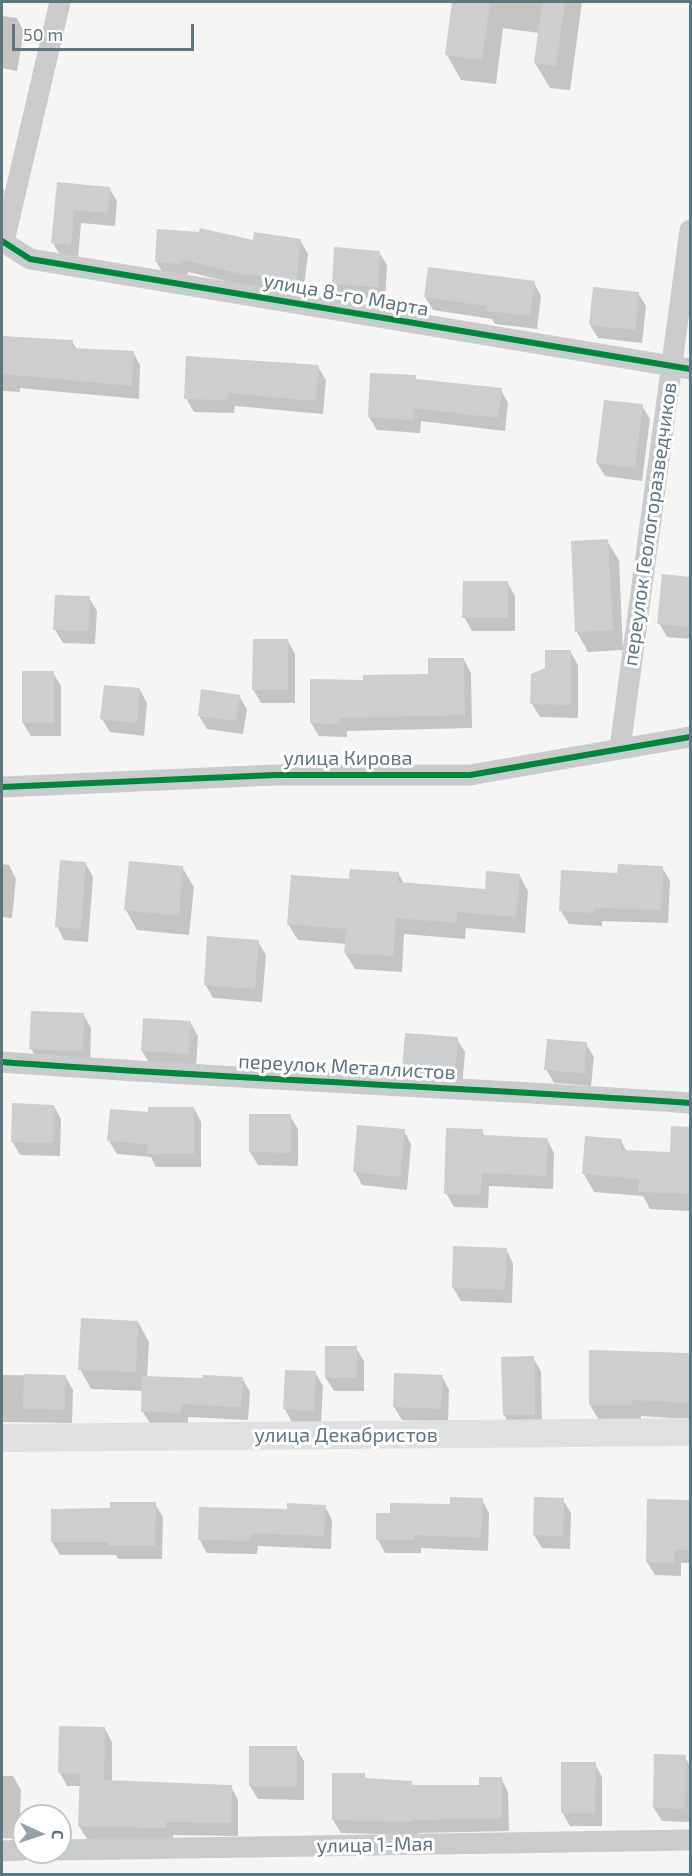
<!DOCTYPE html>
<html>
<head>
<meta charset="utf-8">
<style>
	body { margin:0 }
	#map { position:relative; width:692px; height:1876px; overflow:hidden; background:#f5f5f4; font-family:"Exo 2",sans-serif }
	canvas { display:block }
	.frame { position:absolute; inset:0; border:3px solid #60767f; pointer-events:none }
	.north { position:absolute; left:12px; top:1804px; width:60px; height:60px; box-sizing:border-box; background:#fff; border:2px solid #bfc8cc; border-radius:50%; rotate:93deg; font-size:16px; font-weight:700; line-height:24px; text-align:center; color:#60767f }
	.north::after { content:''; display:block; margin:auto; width:21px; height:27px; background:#94a2a8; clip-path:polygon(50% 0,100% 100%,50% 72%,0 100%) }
	.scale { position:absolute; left:12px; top:24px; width:182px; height:27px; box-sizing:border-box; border:3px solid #60767f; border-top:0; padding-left:8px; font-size:18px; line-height:21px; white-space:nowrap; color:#60767f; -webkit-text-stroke:4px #fff; paint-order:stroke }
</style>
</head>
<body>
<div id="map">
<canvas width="692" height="1876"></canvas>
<div class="frame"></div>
<div class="north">С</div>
<div class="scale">50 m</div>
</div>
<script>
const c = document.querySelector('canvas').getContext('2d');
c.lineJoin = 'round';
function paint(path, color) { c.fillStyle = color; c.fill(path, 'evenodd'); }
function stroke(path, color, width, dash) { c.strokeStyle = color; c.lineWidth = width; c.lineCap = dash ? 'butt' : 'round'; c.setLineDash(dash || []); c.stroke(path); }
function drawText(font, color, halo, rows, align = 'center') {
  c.font = font + ' "Exo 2",sans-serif'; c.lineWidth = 6; c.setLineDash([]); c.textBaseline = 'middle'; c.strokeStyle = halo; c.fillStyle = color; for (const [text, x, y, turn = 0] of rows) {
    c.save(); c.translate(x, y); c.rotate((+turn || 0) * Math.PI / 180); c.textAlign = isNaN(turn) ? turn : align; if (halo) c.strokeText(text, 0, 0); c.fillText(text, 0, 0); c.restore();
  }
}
paint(new Path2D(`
	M454 2H582L570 90 550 88 535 63 539 33 503 28 496 84 461 80 447 55Z
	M2 16 17 18 24 32 17 71 2 68Z
	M58 183 109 188 117 201 115 226 81 223 78 258 61 257 53 243Z
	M2 186 4 191 2 212Z
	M300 240 308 254 303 293 246 286 188 272 187 277 164 275 156 261 255 242Z
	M379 252 387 265 385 300 341 297 333 284Z
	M534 283 541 296 537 329 495 324 492 319 433 310 425 297Z
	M638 293 646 306 642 343 598 338 590 325Z
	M2 336 72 342 77 349 133 352 140 365 139 399 20 388V392L2 391Z
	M318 367 326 380 323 414 235 406 234 413 194 412 186 398Z
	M415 377 417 380 501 390 508 403 505 431 421 421 420 433 377 430 369 417Z
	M642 406 650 419 642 481 605 476 597 463Z
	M607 541 619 560 623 650 588 652 577 632 572 543Z
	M663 576 690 579V639L667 637 659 623Z
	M507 582 515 596V631H472L464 617Z
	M89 598 97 611 95 644 63 643 55 630Z
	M288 641 295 654V703H261L253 689Z
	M570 651 578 665V718L540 717 532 704Z
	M464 660 471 673 472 728 347 731V737L319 736 311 723 365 681 430 675Z
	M53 673 61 686V736H31L23 723Z
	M140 690 147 703 144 736 110 732 102 719Z
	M239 696 247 709 243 734 207 729 199 716Z
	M2 864 9 865 16 879 12 918 2 917Z
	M86 864 93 877 88 942 64 940 57 926Z
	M182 867 194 887 189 935 137 930 126 910Z
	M662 867 670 881 668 923 602 921V926L569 924 561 911 619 874Z
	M398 873 404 884 486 891 519 875 528 891 525 933 466 928 465 939 404 934 402 972 355 969 345 953 346 944 298 940 288 924Z
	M258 942 266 955 262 1002 213 998 205 984Z
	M83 1014 91 1028 90 1064 39 1062 31 1049Z
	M190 1022 198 1036 196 1067 150 1064 142 1051Z
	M457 1039 465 1052 462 1086 411 1082 403 1068Z
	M586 1044 594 1057 591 1086 554 1083 546 1069Z
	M54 1106 61 1119 60 1156 20 1155 12 1141Z
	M194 1108 201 1122V1167H156L151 1157 117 1154 109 1141 149 1114Z
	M290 1116 298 1129V1166L258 1165 250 1152Z
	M672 1128 690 1129V1211L650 1209 643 1196 594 1192 584 1174 621 1141 627 1152 671 1154Z
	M482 1130 485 1137 547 1139 554 1153 553 1189 489 1186 488 1208 454 1207 446 1193Z
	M404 1131 411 1144 407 1190 362 1185 355 1172Z
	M506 1249 513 1263 512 1303 461 1301 453 1288Z
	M138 1322 149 1342 147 1378H242L250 1392 248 1420 188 1417V1426L151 1425 143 1412V1391L91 1389 80 1369Z
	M356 1348 364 1361V1391H334L326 1378Z
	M590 1352 690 1355V1419L641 1416V1422H600L590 1405Z
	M533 1358 541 1371 542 1428H512L504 1415Z
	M315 1372 323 1386 321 1424 292 1423 285 1409Z
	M2 1375 65 1376 73 1390 72 1423 2 1422Z
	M442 1376 449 1390 448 1422 402 1420 394 1407Z
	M482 1500 489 1513 488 1551 421 1548V1553H385L378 1540 451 1506Z
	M563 1500 571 1513 570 1549 542 1548 534 1535Z
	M648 1501H690V1563H681V1576L655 1575 647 1562Z
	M155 1504 163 1517 162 1559H118L116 1555H60L52 1542 111 1510Z
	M325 1506 332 1520 331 1549 258 1546 257 1554 207 1553 199 1539 288 1510Z
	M105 1729 112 1742V1782L231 1787 238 1800V1836L173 1835V1841L87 1839 79 1826 81 1786H67L60 1773Z
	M296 1748 304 1761V1800L258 1799 250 1786Z
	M656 1756 685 1757 690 1766V1822L662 1821 654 1808Z
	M595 1764 602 1777V1826H570L562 1812Z
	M364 1774 367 1780 411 1782 414 1787 481 1786 501 1778 508 1792 509 1831 418 1833V1835L341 1833 333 1820Z
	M2 1776H13L21 1790 19 1839 2 1838Z`), '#0003');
paint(new Path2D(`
	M452 2H490L482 60 445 55Z
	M542 2H565L556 66 534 63Z
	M57 182 110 187 108 213 74 210 71 245 51 243Z
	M200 228 253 240 254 232 301 239 296 281 237 273 181 259 180 264 155 262 157 229 199 232Z
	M334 247 380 251 378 287 332 284Z
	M428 267 535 281 530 316 486 311V306L424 297Z
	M593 287 639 292 635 330 589 325Z
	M2 336 73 340V348L134 351 132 386 2 374Z
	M186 356 319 365 316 401 228 393 227 400 184 399Z
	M370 373 416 375V379L502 388 498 418 414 408 413 420 368 417Z
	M604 400 643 404 635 468 596 463Z
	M608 539 613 630 575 632 571 541Z
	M662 574 690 577V627L657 624Z
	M463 581H508V618H462Z
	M55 595 90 596 88 631 53 630Z
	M253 639H288V690H252Z
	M545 650H571V705L530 704 531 674 545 668Z
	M428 658H464L465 715 340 718V724L310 723V679L363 680V675L428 674Z
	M22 671H54V723H22Z
	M104 685 140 688 137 723 100 719Z
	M201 689 240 695 236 721 198 716Z
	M60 860 86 862 81 929 55 927Z
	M129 861 183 866 179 916 124 910Z
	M618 864 663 866 661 910 595 908V913L559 911 561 870 617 873Z
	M350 869 399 872 398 882 485 889 486 871 520 874 516 917 457 912V923L396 918 393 956 344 953 346 929 287 924 291 875 349 879Z
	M207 936 259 940 255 989 204 985Z
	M31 1011 84 1013 83 1051 29 1049Z
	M143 1018 191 1021 189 1054 141 1051Z
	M405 1033 458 1037 455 1073 402 1069Z
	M547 1039 587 1042 584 1073 544 1070Z
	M12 1103 54 1105 53 1143 11 1142Z
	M148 1107H194V1154H147V1144L107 1141 110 1109 148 1112Z
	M249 1114H291V1153L249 1152Z
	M357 1125 405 1129 400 1177 353 1172Z
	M671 1126 690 1127V1194L638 1192 639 1179 582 1174 585 1136 622 1139 621 1150 670 1152Z
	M446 1128 483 1129 482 1135 548 1138 546 1176 482 1173 481 1195 444 1194Z
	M453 1246 507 1248 505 1290 452 1288Z
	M81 1318 138 1321 136 1372 78 1370Z
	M325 1346H357V1378H325Z
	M589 1350 690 1353V1403L633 1400 632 1405H589Z
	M534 1356 535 1415H503L501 1357Z
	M285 1370 316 1371 314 1411 283 1409Z
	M394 1373 443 1375 441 1409 393 1407Z
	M24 1374 66 1375 65 1410 23 1409Z
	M203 1375 243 1377 241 1407 181 1404V1413L141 1412 142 1376 202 1378Z
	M450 1497 483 1498 481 1538 414 1535V1540H376V1513H390V1503L450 1504Z
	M534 1497 564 1498 563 1536 533 1535Z
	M647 1499 690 1500V1550H674V1563L646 1562Z
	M110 1502H156L155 1546H109V1542H51V1509L110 1508Z
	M287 1503 326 1505 324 1536 251 1533 250 1541 198 1540 199 1507 287 1509Z
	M59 1726 105 1727 104 1780 232 1785 231 1823 166 1822V1828L78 1826 80 1774 58 1773Z
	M249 1746H297V1787L249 1786Z
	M654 1754 686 1755 685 1809 653 1808Z
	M561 1762H596L595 1813H561Z
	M332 1773H365V1778L412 1781V1785H479V1777H502V1818L412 1820 411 1822 332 1820Z`), '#cccecf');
stroke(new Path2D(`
	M2 241 30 259 690 369
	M4 241 60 2
	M620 748 690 230
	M2 787 275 775H470L690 737
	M2 1062C231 1079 461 1087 690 1103
	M60 1850 690 1840
	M2 1851 24 1850`), '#cacbcc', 21);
stroke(new Path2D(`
	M2 1438 690 1432`), '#dfe0e0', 28);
stroke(new Path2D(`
	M2 241 30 259 690 369
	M2 787 275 775H470L690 737
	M2 1062C231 1079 461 1087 690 1103`), '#00873e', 6);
drawText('20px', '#60767f', '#fff', [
	["улица 8-го Марта",346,295,10],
	["переулок Геологоразведчиков",650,524,-82],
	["улица Кирова",348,758],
	["переулок Металлистов",347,1067,3],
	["улица Декабристов",346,1435],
	["улица 1-Мая",375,1845,-1]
]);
</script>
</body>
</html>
